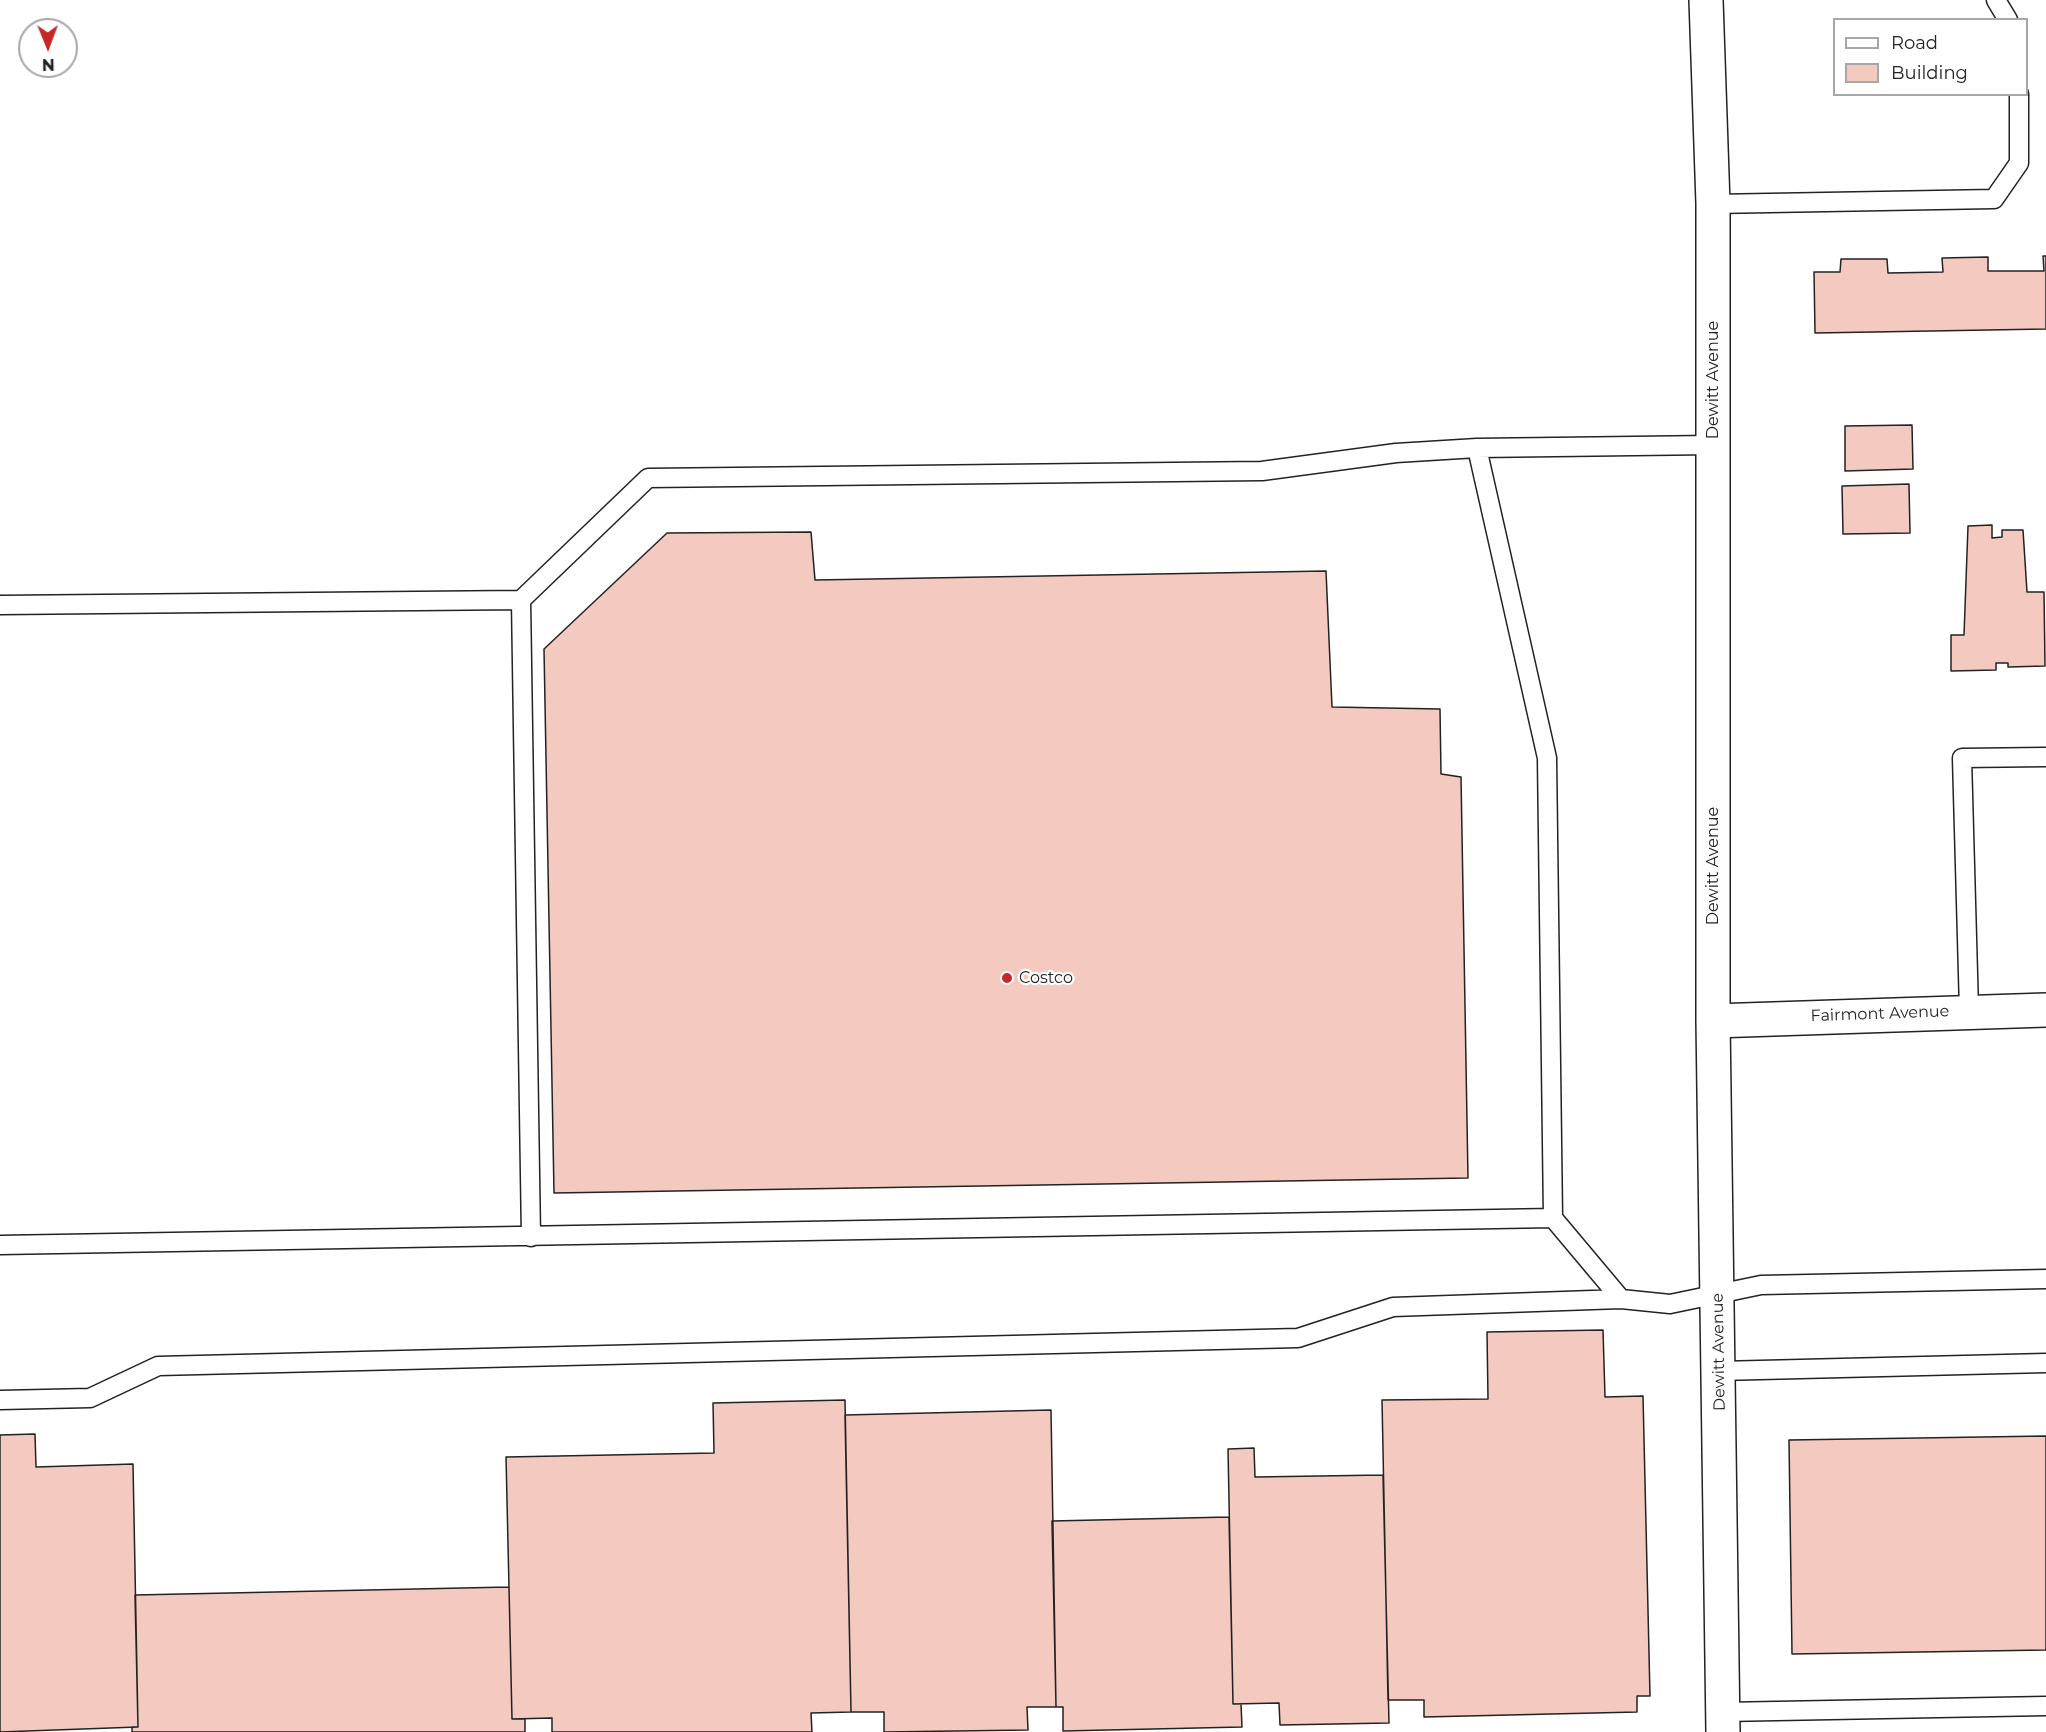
<!DOCTYPE html>
<html>
<head>
<meta charset="utf-8">
<style>
	body { margin:0 }
	#map { position:relative; width:2046px; height:1732px; overflow:hidden; background:#fff; font-family:Montserrat,sans-serif }
	canvas { display:block }
	.legend { position:absolute; left:1833px; top:18px; width:195px; height:78px; box-sizing:border-box; background:#fff; border:2px solid #a7a7a7; margin:0; padding:8px 10px; list-style:none; font-size:18px; color:#222 }
	.legend li { display:flex; align-items:center; gap:12px; height:30px }
	.legend b { width:30px; border:2px solid #a7a7a7 }
	.north { position:absolute; left:18px; top:18px; width:60px; height:60px; box-sizing:border-box; background:#fff; border:2px solid #a7a7a7; border-radius:50%; rotate:179deg; font-size:16px; font-weight:700; line-height:24px; text-align:center; color:#222 }
	.north::after { content:''; display:block; margin:auto; width:21px; height:27px; background:#c62828; clip-path:polygon(50% 0,100% 100%,50% 72%,0 100%) }
</style>
</head>
<body>
<div id="map">
<canvas width="2046" height="1732"></canvas>
<ul class="legend">
<li><b style="height:8px;background:#fff"></b>Road</li>
<li><b style="height:16px;background:#f3c9c0"></b>Building</li>
</ul>
<div class="north">N</div>
</div>
<script>
const c = document.querySelector('canvas').getContext('2d');
c.lineJoin = 'round';
function paint(path, color) { c.fillStyle = color; c.fill(path, 'evenodd'); }
function stroke(path, color, width, dash) { c.strokeStyle = color; c.lineWidth = width; c.lineCap = dash ? 'butt' : 'round'; c.setLineDash(dash || []); c.stroke(path); }
function drawText(font, color, halo, rows, align = 'center') {
  c.font = font + ' Montserrat,sans-serif'; c.lineWidth = 4.5; c.setLineDash([]); c.textBaseline = 'middle'; c.strokeStyle = halo; c.fillStyle = color; for (const [text, x, y, turn = 0] of rows) {
    c.save(); c.translate(x, y); c.rotate((+turn || 0) * Math.PI / 180); c.textAlign = isNaN(turn) ? turn : align; if (halo) c.strokeText(text, 0, 0); c.fillText(text, 0, 0); c.restore();
  }
}
const building = new Path2D(`
	M2043 256H2046V329L1815 333 1814 272H1840L1841 259H1887L1888 273 1943 272 1942 258 1988 257V271H2044Z
	M1912 425 1913 469 1845 471V426Z
	M1909 484 1910 533 1843 534 1842 486Z
	M1992 525V538L2002 537V530H2023L2027 592H2044L2045 666 2008 667V663H1996V670L1951 671V635H1964L1968 526Z
	M811 532 815 580 1326 571 1332 707 1440 709 1441 774 1461 777 1468 1178 554 1193 544 649 667 533Z
	M1603 1330 1605 1397 1643 1396 1650 1696H1637V1712L1424 1717V1700H1388L1382 1400 1488 1399 1487 1332Z
	M845 1400 851 1712 811 1713 812 1732H552V1718L512 1719 506 1457 714 1453 713 1403Z
	M1051 1410 1056 1707H1027L1028 1730 884 1732V1712H851L845 1415Z
	M35 1434 36 1467 133 1464 138 1727 0 1732V1435Z
	M2046 1436V1650L1792 1654 1789 1440Z
	M1254 1448 1255 1477 1383 1475 1389 1723 1280 1725 1279 1703 1233 1704 1228 1449Z
	M1229 1517 1233 1704H1241L1242 1727 1063 1731V1707H1056L1052 1521Z
	M509 1587 512 1719H525V1732H132V1727H138L135 1595Z`);
paint(building, '#f3c9c0');
stroke(building, '#222', 1.5);
const service = new Path2D(`
	M1996 0 2008 20
	M1713 204 1994 199 2019 163V94
	M0 605 521 600
	M1969 1010 1962 758 2046 757
	M1553 1218 1621 1299
	M531 1237 521 600 648 478 1262 471 1396 453 1477 448 1712 445
	M0 1245 1553 1218 1547 758 1477 448
	M1719 1371 2046 1363
	M0 1400 90 1398 158 1366 1298 1338 1393 1307 1621 1299 1670 1304 1761 1285 2046 1279
	M1723 1712 2046 1706`);
const minor = new Path2D(`
	M1706 0 1713 204V1021L1723 1732
	M1713 1021 2046 1010`);
stroke(service, '#222', 21);
stroke(minor, '#222', 36);
stroke(service, '#fff', 18);
stroke(minor, '#fff', 33);
for (const [x, y, r, color] of [
	[1007,978,6,"#c62828"]
]) { const dot = new Path2D(); dot.arc(x, y, r, 0, 2 * Math.PI); c.fillStyle = color; c.fill(dot); stroke(dot, '#fff', 2); }
drawText('16px', '#222', '#fff', [
	["Dewitt Avenue",1713,380,-90],
	["Dewitt Avenue",1713,866,-90],
	["Fairmont Avenue",1880,1014,-2],
	["Dewitt Avenue",1719,1352,-91]
]);
drawText('16px', '#222', '#fff', [
	["Costco",1019,978]
], 'left');
</script>
</body>
</html>
